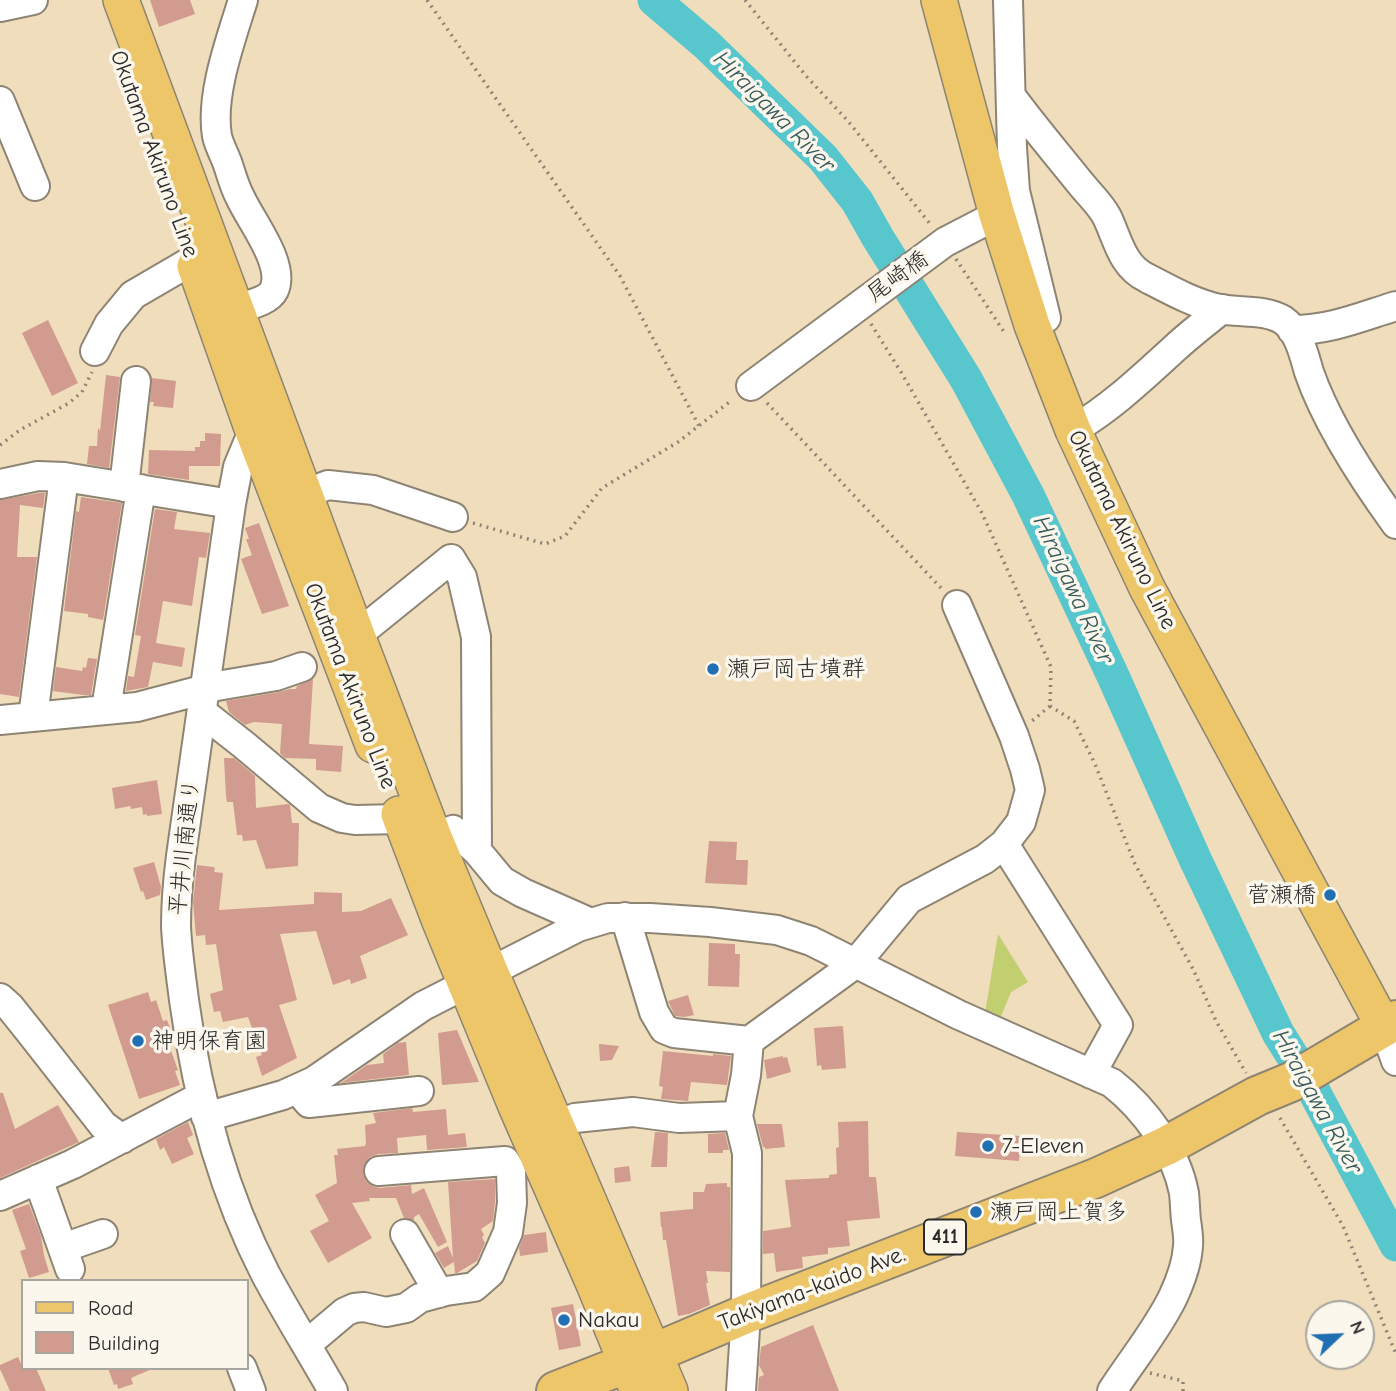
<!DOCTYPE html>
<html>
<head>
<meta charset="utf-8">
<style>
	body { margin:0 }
	#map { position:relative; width:1396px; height:1391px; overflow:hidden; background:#f0ddbc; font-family:"Comic Neue",sans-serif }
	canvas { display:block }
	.legend { position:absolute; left:21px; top:1279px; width:228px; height:91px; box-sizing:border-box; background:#fbf7ec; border:2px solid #a8a59f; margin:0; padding:9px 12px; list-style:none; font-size:21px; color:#2b2b2b }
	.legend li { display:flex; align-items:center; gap:14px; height:35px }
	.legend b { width:35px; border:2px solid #a8a59f }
	.north { position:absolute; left:1305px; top:1300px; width:70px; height:70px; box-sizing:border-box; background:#fbf7ec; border:2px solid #a8a59f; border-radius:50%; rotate:67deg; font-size:19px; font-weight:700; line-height:28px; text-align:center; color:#2b2b2b }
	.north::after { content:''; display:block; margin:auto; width:24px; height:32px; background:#1f6fb2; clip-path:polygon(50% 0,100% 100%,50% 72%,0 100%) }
</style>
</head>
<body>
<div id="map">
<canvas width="1396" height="1391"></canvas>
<ul class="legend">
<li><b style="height:9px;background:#ecc669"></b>Road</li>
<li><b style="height:19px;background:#d29b8f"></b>Building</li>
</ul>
<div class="north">N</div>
</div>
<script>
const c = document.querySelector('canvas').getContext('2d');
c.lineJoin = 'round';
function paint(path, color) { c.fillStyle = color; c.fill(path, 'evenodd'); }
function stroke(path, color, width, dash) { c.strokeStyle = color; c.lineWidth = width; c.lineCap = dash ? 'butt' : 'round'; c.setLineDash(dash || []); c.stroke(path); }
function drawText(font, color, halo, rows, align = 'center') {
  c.font = font + ' "Comic Neue","Klee One",sans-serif'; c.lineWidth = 7; c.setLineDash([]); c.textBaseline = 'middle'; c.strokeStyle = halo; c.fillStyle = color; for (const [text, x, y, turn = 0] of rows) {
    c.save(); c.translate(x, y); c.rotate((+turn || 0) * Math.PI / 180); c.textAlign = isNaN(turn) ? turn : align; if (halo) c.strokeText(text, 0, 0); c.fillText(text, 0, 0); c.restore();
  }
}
paint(new Path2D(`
	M998 934 1028 982 1011 992 1000 1019 985 1013Z`), '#c2cf71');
stroke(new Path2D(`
	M654 0 707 45 823 158 857 201 878 238 966 379 1028 495 1113 676 1196 861 1278 1033 1310 1084 1396 1245`), '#58c6cd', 33);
paint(new Path2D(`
	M150 0H190L195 14 159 27Z
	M48 320 78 383 52 396 22 333Z
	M106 375 120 377 109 468 87 464 89 446H97L98 428 100 431Z
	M152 378 176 381 173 408 153 406 154 402H150Z
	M205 433 221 434 220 466H189V480L148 474 149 450 195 451V447H200V441H205Z
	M39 493H45L43 508 20 505 17 557H37L19 697 0 694V500Z
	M81 497 122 503 103 620 88 617V614L64 611 76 511 79 512Z
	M155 509 177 512 174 529 210 533 206 558 199 557 192 606 163 601 156 643 185 648 182 667 153 662 148 687 126 691 128 676 134 677 141 636 135 635Z
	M259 523 289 606 262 614 241 559 252 555 246 539H249L245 528Z
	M88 658 97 659 91 695H83L53 691 56 667 82 671 83 667 86 668Z
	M313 679 309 744 343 746 341 772 316 770V759L285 758 280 753 282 724 254 722 245 725 229 712 226 701 279 692 290 689H296L297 686Z
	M224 758H234L255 776 256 808 288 804 290 805 292 823H299L298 866 266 869 256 840 243 841 242 835H237L233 802H227L226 796Z
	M157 780 162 814 147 816V814L143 815 142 807 131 809 130 806 115 809 112 788Z
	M709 841 737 842 736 860H748L747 885 705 883Z
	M154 862 161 887 160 895 146 900 143 891 141 892 133 868Z
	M197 865 213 867 215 868 214 872 223 873 219 910 314 904V892L342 893V912L361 911 391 898 408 935 360 956 367 978 351 984 350 979 333 985 316 931 280 934 297 1000 279 1005 297 1058 262 1076 256 1057 262 1055 248 1017 223 1022 220 1011 214 1012 210 994 223 990 216 944 206 945 205 935 196 936 193 902Z
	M709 943 735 944V954H740L739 987 708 986Z
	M148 992 151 1002 156 1000 163 1021 167 1020 173 1035 166 1037 178 1070 175 1071 180 1085 139 1099 108 1005Z
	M688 995 694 1015 685 1017 675 1016 668 1001Z
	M843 1026 846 1068 822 1070 821 1065 817 1066 814 1028Z
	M457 1030 479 1082 442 1085 438 1033Z
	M406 1042 409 1075 341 1083 367 1065 384 1063 383 1054 398 1043Z
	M599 1044 619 1046 612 1060 600 1061Z
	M663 1051 713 1056V1054L731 1056 727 1085 691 1082 688 1101 661 1099 663 1087 659 1086Z
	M783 1056V1058L787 1057 791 1072 767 1079 764 1060Z
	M0 1093H3L15 1129 58 1105 79 1142 0 1178Z
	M412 1108 413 1112 446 1109 448 1135 465 1133 467 1147 427 1150 426 1135 397 1138 398 1153 378 1154 370 1157 364 1165 363 1173 366 1181 373 1186 380 1188 411 1185 412 1194 424 1188 447 1242 438 1247 419 1214 414 1217V1220L404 1218 396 1198H369L370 1201 352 1203 372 1238 328 1263 310 1231 329 1221 315 1195 337 1183 334 1155H338L337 1149 365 1146 366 1143 365 1125 376 1123 373 1113Z
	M868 1121 869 1177H876L880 1218 847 1221 850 1246 828 1248V1254L802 1257 803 1268 776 1272 774 1253 763 1254V1231L791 1227 785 1180 829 1178V1175L837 1174 836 1148 839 1147 838 1122Z
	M188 1122 193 1135 187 1138 194 1154 172 1164 164 1147 160 1150 156 1139Z
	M757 1124H782L785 1147 765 1149V1147H763Z
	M655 1132 668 1133 667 1167H651Z
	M957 1132 1021 1136 1019 1161 955 1156Z
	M725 1133 729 1150H723V1153H708V1134Z
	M629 1166 631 1181 615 1183 614 1168Z
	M495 1179V1202L493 1221 481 1229 484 1235 482 1237 485 1243 477 1261 457 1273H455L454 1262 444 1268 435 1253 448 1246 453 1258 448 1182Z
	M727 1183V1187H730V1272L706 1271 708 1283H706L710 1305 689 1314 678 1316 666 1240H663L662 1227H661L660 1212 693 1209V1192H704L706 1184Z
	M29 1204 41 1236 44 1255 49 1272 29 1278 20 1251 26 1249 12 1210Z
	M546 1232 548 1252 520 1256 519 1248 524 1235Z
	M573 1304 581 1346 559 1350 551 1308Z
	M813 1325 839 1391H758L759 1377 764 1375 759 1365 761 1347Z
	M18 1357 23 1368H36L46 1391H10L0 1369V1365Z
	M108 1368H154L131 1378 133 1384 118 1389 117 1384 114 1385Z`), '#d29b8f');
const minor = new Path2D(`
	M1008 0 1012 148 1015 191 1046 318
	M0 7 33 0
	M1011 96C1033 126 1057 154 1081 184 1089 194 1101 205 1107 217 1118 240 1122 266 1147 278 1170 290 1195 304 1220 309 1240 313 1265 309 1283 320 1299 331 1304 355 1309 372 1327 424 1364 480 1396 524
	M0 101 35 186
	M236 309C247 305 268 302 274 290 286 264 250 220 240 197 234 186 231 173 227 162 224 154 219 145 217 136 210 95 231 39 243 0
	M1292 330C1331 330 1360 317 1396 306
	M95 351 109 324 133 295 193 260
	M751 386 945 242 997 215
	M1069 412 1073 430C1112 407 1142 378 1175 348 1190 334 1206 322 1222 309
	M265 426 253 431 238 467 231 504 181 856C178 879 176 902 176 926 177 950 181 976 184 1000 197 1094 222 1190 266 1275 287 1314 311 1352 333 1391
	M0 484 38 476 64 477 231 504
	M124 487 136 381
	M305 494 328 485 373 490 453 517
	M357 635 451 559 462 577 476 637 477 851
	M106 709 141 489
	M202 712 244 745 319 808 342 818 355 820 401 819
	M33 717 64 477
	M0 720 137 707 217 686 276 676 302 667
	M434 837 453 830 477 851 502 881 523 893 591 923
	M1004 844 1118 1025 1091 1074
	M625 917 654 1012 664 1029 674 1033 749 1041 855 964 909 899 985 859 1004 844 1021 822 1030 790 1025 769 1014 736 957 605
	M0 998 10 1007 30 1032 103 1125 122 1139
	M1384 1027 1396 1061
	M297 1089 309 1103 419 1091
	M206 1117 283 1095 314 1081 423 1006 578 927 608 918H650L710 922 777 930 811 941 959 1015 1112 1083C1145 1109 1176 1151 1184 1193 1185 1202 1185 1211 1186 1220 1187 1228 1189 1238 1188 1246 1187 1263 1180 1282 1173 1297 1157 1330 1132 1360 1112 1391
	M556 1126 575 1118 633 1112 679 1118 738 1116
	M38 1179 70 1269
	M0 1196 73 1164 202 1096
	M405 1234 439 1293
	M63 1248 103 1234
	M307 1344 345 1312 354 1308 364 1307 386 1312 406 1308 420 1298 446 1291 474 1287 490 1273 508 1232 512 1203 511 1171 505 1161 379 1171
	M242 1368 251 1391
	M741 1391 746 1314 747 1153 738 1116 746 1075 749 1041`);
const major = new Path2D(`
	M121 0 357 635 434 837 490 971 670 1391
	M939 0 997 215 1032 325 1073 430 1147 588 1384 1027
	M195 266 253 431 373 745
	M399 814 439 919 516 1106 594 1284 638 1391`);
const highway = new Path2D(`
	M556 1391 654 1353 746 1314 1096 1178 1166 1146 1257 1096 1291 1082 1396 1020`);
stroke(minor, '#8e8474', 32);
stroke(major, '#8e8474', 38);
stroke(highway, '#8e8474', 42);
stroke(new Path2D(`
	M427 0 620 276 699 426
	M745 0 806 76 848 121 931 225
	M956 259 1006 335
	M871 324 901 372 982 513 1051 667 1050 706 1032 721
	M767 403 941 588
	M0 445 20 430 69 403 82 392 92 372
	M473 523 545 544 565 536 602 488 678 442 732 400
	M1050 706 1074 721 1095 764 1135 864 1193 969 1216 1021 1246 1073
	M1280 1118 1343 1226 1396 1354
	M1150 1373 1183 1381V1391`), '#8e8474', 3.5, [2, 5]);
stroke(minor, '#fff', 28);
stroke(major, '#ecc669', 35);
stroke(highway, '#ecc669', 38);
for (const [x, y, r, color] of [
	[713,669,7,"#1f6fb2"],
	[1330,895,7,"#1f6fb2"],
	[138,1041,7,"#1f6fb2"],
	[988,1146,7,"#1f6fb2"],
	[976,1212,7,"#1f6fb2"],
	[564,1320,7,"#1f6fb2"]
]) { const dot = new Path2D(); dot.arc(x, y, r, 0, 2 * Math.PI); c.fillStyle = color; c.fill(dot); stroke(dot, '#fbf7ec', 2.5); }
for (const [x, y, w] of [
	[945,1237,42]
]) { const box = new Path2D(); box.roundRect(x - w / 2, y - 17.5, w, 35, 5); c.fillStyle = '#fbf7ec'; c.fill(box); stroke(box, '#2b2b2b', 2); }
drawText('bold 21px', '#2b2b2b', null, [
	["411",945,1237]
]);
drawText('23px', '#2b2b2b', '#fbf7ec', [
	["Okutama Akiruno Line",154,154,70],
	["尾崎橋",898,277,-36],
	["Okutama Akiruno Line",1122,530,64],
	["Okutama Akiruno Line",350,686,69],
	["平井川南通り",185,847,-84],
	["Takiyama-kaido Ave.",812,1289,-21]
]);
drawText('23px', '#2b2b2b', '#fbf7ec', [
	["瀬戸岡古墳群",727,669],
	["菅瀬橋",1316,895,"right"],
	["神明保育園",152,1041],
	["7-Eleven",1002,1146],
	["瀬戸岡上賀多",990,1212],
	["Nakau",578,1320]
], 'left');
drawText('italic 24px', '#385a5c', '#fbf7ec', [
	["Hiraigawa River",774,112,45],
	["Hiraigawa River",1073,590,65],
	["Hiraigawa River",1317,1102,61]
]);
</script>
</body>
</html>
